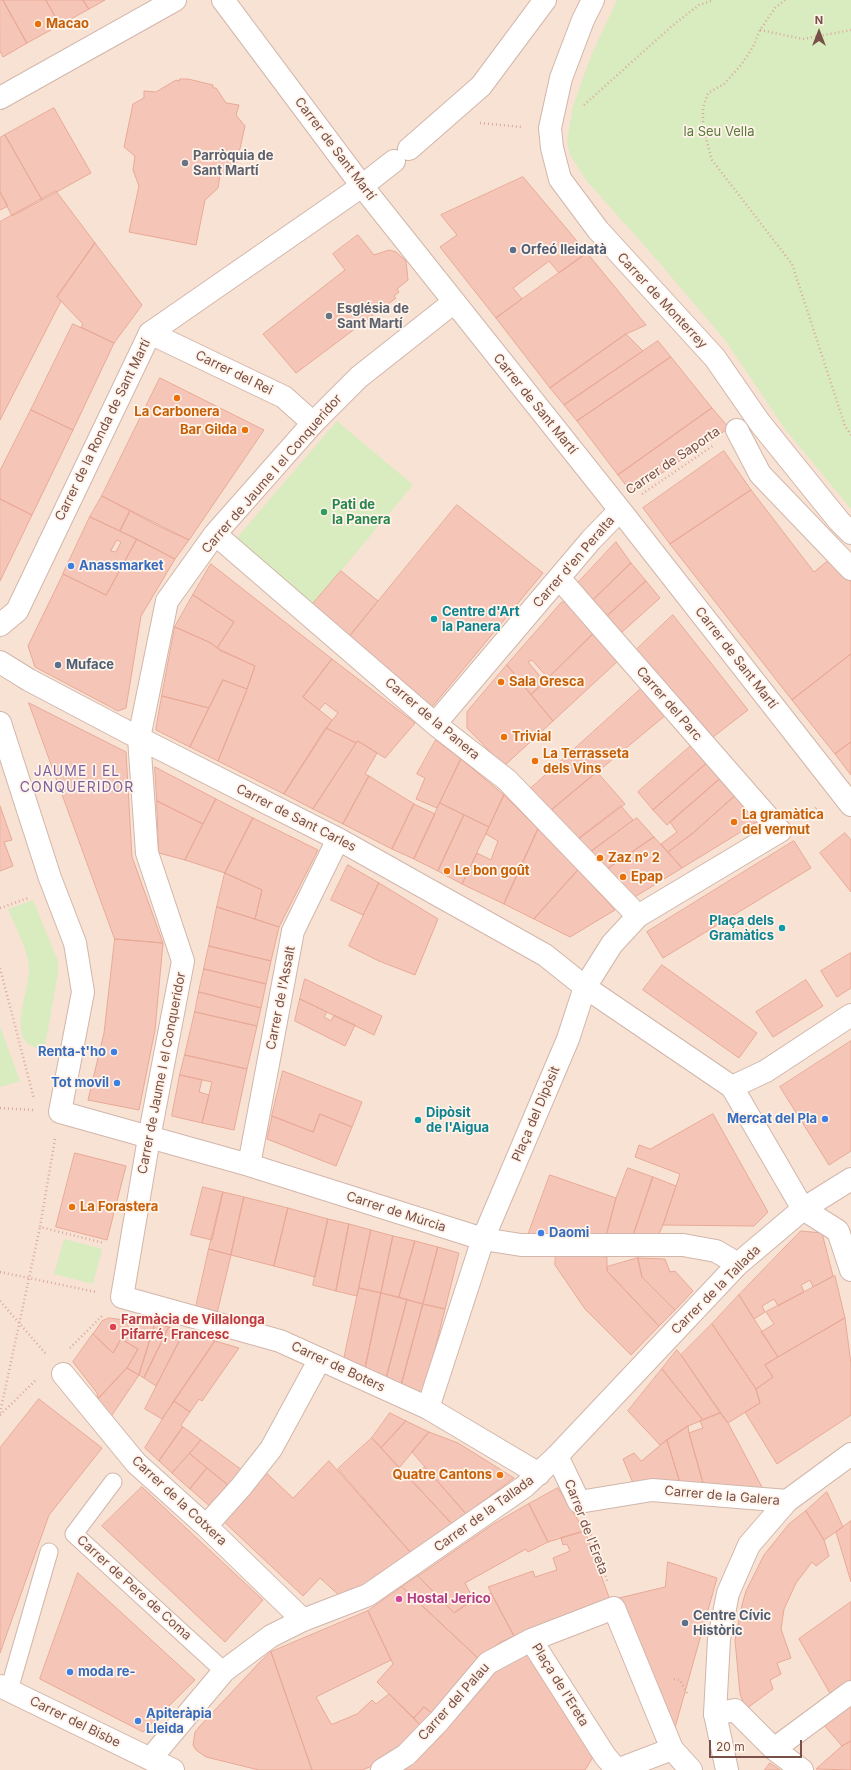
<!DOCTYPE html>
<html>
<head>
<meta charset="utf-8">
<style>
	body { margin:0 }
	#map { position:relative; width:851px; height:1770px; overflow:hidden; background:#feefe3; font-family:Inter,sans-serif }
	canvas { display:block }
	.north { position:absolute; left:799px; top:12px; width:40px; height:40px; -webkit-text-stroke:3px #fff3ea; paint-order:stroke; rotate:0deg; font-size:11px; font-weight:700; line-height:16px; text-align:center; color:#785047 }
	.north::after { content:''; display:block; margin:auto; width:14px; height:18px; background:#785047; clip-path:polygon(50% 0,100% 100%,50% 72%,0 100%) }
	.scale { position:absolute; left:709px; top:1740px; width:93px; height:18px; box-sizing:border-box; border:2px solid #785047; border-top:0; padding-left:5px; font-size:12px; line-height:14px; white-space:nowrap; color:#785047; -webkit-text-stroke:3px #fff3ea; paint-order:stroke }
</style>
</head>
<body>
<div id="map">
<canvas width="851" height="1770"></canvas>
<div class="north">N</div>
<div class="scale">20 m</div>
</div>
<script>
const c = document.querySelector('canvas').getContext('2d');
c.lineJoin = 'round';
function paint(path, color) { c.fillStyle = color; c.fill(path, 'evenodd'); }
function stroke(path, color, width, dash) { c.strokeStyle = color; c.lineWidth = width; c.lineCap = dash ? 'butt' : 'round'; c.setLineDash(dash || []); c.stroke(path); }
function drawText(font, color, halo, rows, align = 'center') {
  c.font = font + ' Inter,sans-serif'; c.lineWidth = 3.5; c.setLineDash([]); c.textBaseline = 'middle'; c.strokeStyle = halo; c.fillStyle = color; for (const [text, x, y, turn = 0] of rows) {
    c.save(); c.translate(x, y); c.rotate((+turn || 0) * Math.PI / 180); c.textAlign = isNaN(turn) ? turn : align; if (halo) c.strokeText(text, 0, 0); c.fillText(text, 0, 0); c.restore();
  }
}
paint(new Path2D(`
	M0 0H851V1770H0Z`), '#f8e2d3');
paint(new Path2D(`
	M617 0H851V509L785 429 725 340 658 261 586 180 570 155 567 141 573 106 591 56Z
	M337 421 413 485 312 605 235 540Z
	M33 900 58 961V973L44 1052C39 1049 33 1047 28 1044 10 1029 31 985 29 966 27 947 15 927 8 909Z
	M0 1026 20 1081 1 1087 0 1085Z
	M64 1239 102 1249 93 1284 54 1274Z`), '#d9ecc0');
const building = new Path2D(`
	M0 0H3L27 43 3 57 0 51Z
	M3 0H46L60 25 27 43Z
	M46 0H83L89 9 60 25Z
	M83 0H105L89 9Z
	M180 79H188L213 85V88H216L226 103 239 105 236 115 245 126 235 171 220 175 218 188 205 200 196 245 129 232 139 186 133 170 135 156 124 147 133 104 144 98V91L156 92 176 80 179 81Z
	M54 108 91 173 42 200 5 135Z
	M5 135 42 200 12 216 0 192V138Z
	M523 177 587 253 559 273 549 261 513 288 522 299 496 318 440 247 457 235 441 215Z
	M56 191 95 243 57 297 61 301 0 420V222Z
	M0 192 8 206 0 210Z
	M358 235 374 255 389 250 396 252 406 261 408 280 397 289 399 292 394 296 396 298 296 373 263 334 345 270 333 254Z
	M95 243 142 305 114 343 81 327 83 324 57 297Z
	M587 253 646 325 626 334 550 388 496 318Z
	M73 324 114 343 73 430 31 410Z
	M626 334 643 351 564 405 550 388Z
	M658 341 671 357 577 421 564 405Z
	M671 357 712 408 618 475 577 421Z
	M160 378 264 430 189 540 102 496Z
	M712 408 729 428 632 493 618 475Z
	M31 410 73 430 32 515 0 499V471Z
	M724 451 751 490 670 544 643 508Z
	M751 490 814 572 830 559 851 582V654L792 700 670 544Z
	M102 496 130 511 120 531 90 517Z
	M0 499 32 515 0 581Z
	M457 505 543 573 432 707 349 637Z
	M130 511 160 527 189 540 175 559 120 531Z
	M90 517 137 539 106 595 63 574ZM117 540 121 542 116 552 111 551Z
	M137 539 175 559 141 616 126 708 118 711 35 667 28 646 63 574 106 595Z
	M616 542 631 563 592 601 577 584Z
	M631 563 646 581 606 617 592 601Z
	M211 564 332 659 303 697 332 720 284 794 218 761 245 695 255 666 217 648 234 622 193 595Z
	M341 571 378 601 349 637 312 605Z
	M646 581 660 598 621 633 606 617Z
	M193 595 234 622 217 648 211 643 175 627Z
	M562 602H569L595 632 548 678 532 660 528 662 545 682 531 695 507 665Z
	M673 615 748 710 713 737 636 650Z
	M175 627 211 643 221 651 255 666 247 689 223 680 209 708 162 696Z
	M595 632 619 660 553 721 531 695Z
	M851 654V742L835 754 792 700Z
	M332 659 415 723 385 758 358 741 356 743 326 728 338 713 325 703 319 710 303 697Z
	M507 665 553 721 504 766 467 728V712Z
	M223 680 247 689 218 761 190 747Z
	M643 687 667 714 549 812 528 791Z
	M162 696 209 708 190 747 156 730Z
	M29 703 126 752 132 857 163 943 115 939Z
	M326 728 356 743 313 809 284 794Z
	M436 740 461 759 437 808 416 799 425 778 417 774Z
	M358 741 377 753 365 774 369 776 343 824 313 809Z
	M851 742V775L835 754Z
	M693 744 708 762 653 810 638 792Z
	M461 759 504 795 489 827 440 803Z
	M708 762 722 777 667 825 653 810Z
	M155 767 216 799 203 824 157 801Z
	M597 772 625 804 577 840 549 812Z
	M369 776 414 804 392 849 343 824Z
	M722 777 737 794 693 833 668 852 661 844 677 832 670 822Z
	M737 794 760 820 682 868 668 852 693 833Z
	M504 795 538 829 504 904 462 884 477 853 491 860 498 841 486 834Z
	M216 799 253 818 225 873 185 860Z
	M157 801 203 824 185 860 159 853Z
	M440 803 464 815 438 871 414 859Z
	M414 804 435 814 414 859 392 849Z
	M0 806 12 840 4 842 13 866 0 871Z
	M621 806 633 820 589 853 577 840Z
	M464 815 489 827 462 884 438 871Z
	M253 818 318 850 279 927 255 919 262 890 225 873Z
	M637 818 654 837 606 870 589 853Z
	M538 829 578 870 534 919 504 904Z
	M845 833 851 840V892L820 853Z
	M654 837 682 868 633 898 606 870Z
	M794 841 811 868 663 958 647 932Z
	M348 865 379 883 363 915 331 900Z
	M578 870 615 910 570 937 534 919Z
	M225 873 262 890 255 919 217 907Z
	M379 883 438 919 415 975 379 961 349 946Z
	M217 907 279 927 271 961 209 946Z
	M115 939 163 943 155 1030 139 1110 88 1100 104 1033Z
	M209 946 271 961 266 984 204 969Z
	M851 953V988L837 997 821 971Z
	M662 965 757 1033 739 1058 643 990Z
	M204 969 266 984 261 1008 199 992Z
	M305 979 382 1016 374 1035 300 999Z
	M806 980 823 1006 773 1037 756 1012Z
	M199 992 261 1008 257 1026 195 1012Z
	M300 999 327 1012 324 1017 331 1021 334 1015 355 1025 345 1046 295 1021Z
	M195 1012 257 1026 247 1069 185 1055Z
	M851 1041V1151L829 1165 780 1087Z
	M185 1055 247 1069 234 1130 202 1123 212 1082 180 1075Z
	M283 1071 362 1102 352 1127 320 1114 313 1132 272 1116Z
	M180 1075 202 1080 199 1092 209 1095 202 1123 172 1116Z
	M320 1114 352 1127 336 1166 267 1139 272 1116 313 1132Z
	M713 1114 768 1212 754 1226 663 1225 680 1174 635 1157 639 1145 650 1149Z
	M75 1153 126 1166 107 1240 56 1227Z
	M628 1168 653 1177 633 1236H606L616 1198Z
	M550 1175 616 1198 606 1236 528 1235Z
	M653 1177 676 1186 663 1225 658 1236H633Z
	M203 1187 223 1192 212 1240 191 1235Z
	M223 1192 244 1197 231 1255 209 1249Z
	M244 1197 288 1208 274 1266 231 1255Z
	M288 1208 328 1219 315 1277 274 1266Z
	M328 1219 349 1224 336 1291 313 1285Z
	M349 1224 371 1230 357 1296 336 1291Z
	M371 1230 393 1236 381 1293 359 1288Z
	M801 1231 822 1233 833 1276 813 1287 810 1280 801 1285 804 1292 778 1306 774 1299 762 1306 765 1312 754 1319 739 1295Z
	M393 1236 415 1241 399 1297 381 1293Z
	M415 1241 438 1247 423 1304 399 1297Z
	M438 1247 459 1253 445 1309 423 1304Z
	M209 1249 231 1255 217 1313 196 1307Z
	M556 1252 607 1257V1271L659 1326 631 1355 585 1309 555 1265Z
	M638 1258 642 1277 675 1310 659 1326 607 1271V1267Z
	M638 1258 665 1259 670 1272 675 1271 693 1291 675 1310 642 1277Z
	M835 1276 845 1318 778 1357 761 1332 774 1324 766 1312Z
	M359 1288 381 1293 365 1369 344 1359Z
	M381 1293 407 1300 386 1379 365 1369Z
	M739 1295 778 1357 765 1365 773 1377 756 1389 712 1324Z
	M407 1300 423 1304 401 1386 386 1379Z
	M423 1304 445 1309 423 1397 401 1386Z
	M109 1318 155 1324 139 1375 127 1368 138 1349 121 1339 113 1353 93 1334 102 1321Z
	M845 1318 851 1364V1415L777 1464 745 1412 760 1403 756 1389 773 1377 765 1365Z
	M155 1324 169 1327 144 1378 139 1375Z
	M712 1324 756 1389 760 1403 728 1423 681 1355Z
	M169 1327 184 1332 156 1386 144 1378Z
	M184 1332 215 1341 162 1419 145 1409Z
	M93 1334 113 1353 121 1339 138 1349 127 1368 98 1399 97 1393 73 1362Z
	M215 1341 239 1348 202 1401 199 1399 190 1412 174 1401Z
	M677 1350 681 1355 720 1413 703 1420 662 1369Z
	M127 1368 139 1375 110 1418 98 1399Z
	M662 1369 703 1420 688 1426 660 1445 628 1411Z
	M39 1399 102 1448 49 1515 0 1653V1448Z
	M174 1401 190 1412 181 1425 183 1427 159 1461 145 1448Z
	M390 1413 406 1421 381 1448 372 1438Z
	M720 1413 728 1423 763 1489 703 1483 689 1433 703 1428 700 1421Z
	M406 1421 429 1432 399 1468 381 1448Z
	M688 1426 689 1433 703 1483H680L667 1440Z
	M183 1427 201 1440 172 1473 159 1461Z
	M429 1432 458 1443 514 1478 466 1514 412 1452Z
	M372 1438 452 1524 411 1553 338 1469Z
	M201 1440 242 1470 229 1486 190 1454Z
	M667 1440 680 1483H633L623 1459 634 1453 641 1461Z
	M190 1454 207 1468 190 1489 172 1473Z
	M329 1461 411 1553 352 1594 341 1597 320 1578 303 1596 221 1519 262 1469 293 1498Z
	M425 1467 466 1514 452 1524 410 1479Z
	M207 1468 229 1486 212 1508 190 1489Z
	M142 1487 263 1600 225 1642 102 1526Z
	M558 1488 585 1531 548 1542 529 1504Z
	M827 1492 843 1527 824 1540 806 1511Z
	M529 1504 548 1542 528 1552 526 1549 465 1583 474 1600 454 1613 418 1576 492 1525Z
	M806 1511 824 1540 829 1556 816 1566 812 1562 796 1583 784 1609 781 1629 791 1658 777 1663 781 1674 770 1680 773 1689 746 1709 740 1694 735 1640 742 1605 746 1591 764 1555 789 1524Z
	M851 1521V1582L836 1532Z
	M585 1531 610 1600 514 1636 488 1587 533 1571 535 1577 557 1570 553 1558 570 1551 567 1544 563 1545 561 1538Z
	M668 1562 717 1578 674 1731 619 1598 665 1587Z
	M78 1573 195 1680 143 1732 40 1679Z
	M418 1576 454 1613 471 1600 491 1593 514 1636 499 1643 480 1660 402 1587Z
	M402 1587 480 1660 433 1714 424 1707 414 1718 377 1682 393 1664 368 1611Z
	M851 1602V1681L831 1695 799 1639Z
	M368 1611 391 1660 316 1697 331 1724H333L357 1714 372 1700 376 1704 389 1694 422 1727 380 1763 362 1770H312L271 1652Z
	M271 1652 312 1770H259L206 1757 196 1750 193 1745 195 1732 200 1726 259 1663Z
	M526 1652 595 1754 585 1770H400L415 1760 440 1737 493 1673Z
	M851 1705V1741L842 1746 823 1724Z
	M424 1707 433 1714 422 1727 414 1718Z
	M851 1741V1770L816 1769 842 1746Z
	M770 1763 780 1770H765Z`);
paint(building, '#f5c6b8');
stroke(building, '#e9a997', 1);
const service = new Path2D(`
	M113 1482 74 1534 224 1671
	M9 1690 49 1552`);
const pedestrian = new Path2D(`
	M409 149 481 86 545 0
	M362 186 394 161
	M150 333 284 397 313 423
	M585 987 612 944 638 916
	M149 1138 122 1297 280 1341 428 1408
	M63 1374 136 1463 206 1526 303 1620
	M557 1456 579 1502 652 1490 787 1501
	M206 1526 241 1487 271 1449 320 1359
	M715 1714 735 1710 774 1749 802 1770
	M774 1749 851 1692`);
const minor = new Path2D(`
	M223 0 362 186 620 510 851 805
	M593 0 583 20 561 78 550 128 552 148 560 179 598 230 715 358 760 423 839 521 851 533
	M0 98 175 0
	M737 430 760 474 851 569
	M215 534 435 724 507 780 638 916 780 831 559 578
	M0 625 17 611 150 333 362 186
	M0 662 29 680 139 738 338 839 545 955 585 987 732 1087 803 1209 838 1231 851 1270
	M0 723 50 878 75 943 83 992 60 1112 249 1165 483 1239 521 1245H683L716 1251 738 1264
	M435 724 591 540 620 510
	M732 1087 766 1071 851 1015
	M149 1138 183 961 147 853 139 738 167 601 215 534 313 423 359 377 454 302
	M249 1165 293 931 338 839
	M539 1474 428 1408 483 1239 568 1039 585 987
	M0 1686 173 1770
	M151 1758 224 1671 271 1636 303 1620 368 1595 524 1487 557 1456 738 1264 803 1209 851 1179
	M382 1770 406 1755 439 1721 488 1663 531 1640
	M617 1770 605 1756 531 1640 614 1608 672 1749 691 1770
	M617 1770 672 1749
	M727 1770 715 1714 719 1639 728 1593 749 1545 787 1501 851 1454`);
stroke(service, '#d2b6ab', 19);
stroke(pedestrian, '#d2b6ab', 24);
stroke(minor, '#d2b6ab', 24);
stroke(new Path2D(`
	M785 0 775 8 760 30 753 47 741 65 724 84 708 93 703 108V127L712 160 792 264 845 426 851 435
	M760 30 803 39 851 30
	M584 105 673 25 699 5 713 0
	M480 123 522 127
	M642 494 714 445
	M802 817 818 807
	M0 908 28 898
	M0 968 34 1099
	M0 1108 33 1110
	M55 1139 40 1227 104 1243
	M0 1272 96 1292
	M0 1301 46 1354
	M70 1348 103 1315
	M0 1413 40 1227
	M0 1415 37 1379
	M588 1527 608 1583
	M674 1679 680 1680 688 1695`), '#daa99b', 2.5, [1, 3]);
stroke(service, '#fff', 17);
stroke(pedestrian, '#fff', 22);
stroke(minor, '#fff', 22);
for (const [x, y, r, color] of [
	[38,24,4,"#e8710a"],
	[185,163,4,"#6b7280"],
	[513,250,4,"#5c6f8a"],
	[329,316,4,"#6b7280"],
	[177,398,4,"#e8710a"],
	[245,430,4,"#e8710a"],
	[324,512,4,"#2e9e5b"],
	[71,566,4,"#3f7fe0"],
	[434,619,4,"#0f9aa8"],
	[58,665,4,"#5c6f8a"],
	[501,682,4,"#e8710a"],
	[504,737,4,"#e8710a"],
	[535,761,4,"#e8710a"],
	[734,822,4,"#e8710a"],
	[600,858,4,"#e8710a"],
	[447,871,4,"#e8710a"],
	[623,877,4,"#e8710a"],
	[782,928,4,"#0f9aa8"],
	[114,1052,4,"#3f7fe0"],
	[117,1083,4,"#3f7fe0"],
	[825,1119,4,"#3f7fe0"],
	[418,1120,4,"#0f9aa8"],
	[72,1207,4,"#e8710a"],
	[541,1233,4,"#3f7fe0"],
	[113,1327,4,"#e0444e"],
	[500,1475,4,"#e8710a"],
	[399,1599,4,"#d1479c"],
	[685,1623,4,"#5c6f8a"],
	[70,1672,4,"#3f7fe0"],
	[138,1721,4,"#3f7fe0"]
]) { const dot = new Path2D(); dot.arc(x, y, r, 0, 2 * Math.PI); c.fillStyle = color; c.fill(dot); stroke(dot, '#fff3ea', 1.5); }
drawText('bold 13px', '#c56008', '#fff3ea', [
	["Macao",46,24],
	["La Carbonera",177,412,"center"],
	["Bar Gilda",237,430,"right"],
	["Sala Gresca",509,682],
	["Trivial",512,737],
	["La Terrasseta",543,754],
	["dels Vins",543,769],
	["La gramàtica",742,815],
	["del vermut",742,830],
	["Zaz n° 2",608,858],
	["Le bon goût",455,871],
	["Epap",631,877],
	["La Forastera",80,1207],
	["Quatre Cantons",492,1475,"right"]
], 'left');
drawText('13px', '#58793c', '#fff3ea', [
	["la Seu Vella",719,132]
]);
drawText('13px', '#785047', '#fff3ea', [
	["Carrer de Sant Martí",335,149,53],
	["Carrer de Monterrey",662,301,47],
	["Carrer del Rei",234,373,26],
	["Carrer de Sant Martí",535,404,51],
	["Carrer de la Ronda de Sant Martí",103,430,-64],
	["Carrer de Saporta",673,461,-34],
	["Carrer de Jaume I el Conqueridor",272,474,-49],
	["Carrer d'en Peralta",574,562,-49],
	["Carrer de Sant Martí",736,658,52],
	["Carrer del Parc",669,704,49],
	["Carrer de la Panera",432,719,40],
	["Carrer de Sant Carles",296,818,27],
	["Carrer de l'Assalt",281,998,-79],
	["Carrer de Jaume I el Conqueridor",162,1073,-79],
	["Plaça del Dipòsit",536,1114,-67],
	["Carrer de Múrcia",396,1212,18],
	["Carrer de la Tallada",716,1290,-45],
	["Carrer de Boters",338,1367,25],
	["Carrer de la Galera",722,1496,5],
	["Carrer de la Cotxera",179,1501,43],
	["Carrer de la Tallada",484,1514,-36],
	["Carrer de l'Ereta",586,1527,69],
	["Carrer de Pere de Coma",134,1588,42],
	["Plaça de l'Ereta",560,1685,58],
	["Carrer del Palau",454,1702,-48],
	["Carrer del Bisbe",75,1722,26]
]);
drawText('bold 13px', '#5b616d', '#fff3ea', [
	["Parròquia de",193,156],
	["Sant Martí",193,171],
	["Església de",337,309],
	["Sant Martí",337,324]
], 'left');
drawText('bold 13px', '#4e5e75', '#fff3ea', [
	["Orfeó lleidatà",521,250],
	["Muface",66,665],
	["Centre Cívic",693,1616],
	["Històric",693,1631]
], 'left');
drawText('bold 13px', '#27864d', '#fff3ea', [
	["Pati de",332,505],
	["la Panera",332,520]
], 'left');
drawText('bold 13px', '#366cbe', '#fff3ea', [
	["Anassmarket",79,566],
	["Renta-t'ho",106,1052,"right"],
	["Tot movil",109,1083,"right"],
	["Mercat del Pla",817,1119,"right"],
	["Daomi",549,1233],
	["moda re-",78,1672],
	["Apiteràpia",146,1714],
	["Lleida",146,1729]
], 'left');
drawText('bold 13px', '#0d838f', '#fff3ea', [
	["Centre d'Art",442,612],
	["la Panera",442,627],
	["Plaça dels",774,921,"right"],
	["Gramàtics",774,936,"right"],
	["Dipòsit",426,1113],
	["de l'Aigua",426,1128]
], 'left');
drawText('bold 13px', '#be3a42', '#fff3ea', [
	["Farmàcia de Villalonga",121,1320],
	["Pifarré, Francesc",121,1335]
], 'left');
drawText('bold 13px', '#b23c85', '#fff3ea', [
	["Hostal Jerico",407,1599]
], 'left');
c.letterSpacing = '1px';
drawText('14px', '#7e629c', '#fff3ea', [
	["JAUME I EL",77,772],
	["CONQUERIDOR",77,788]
]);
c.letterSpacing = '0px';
</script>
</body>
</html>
